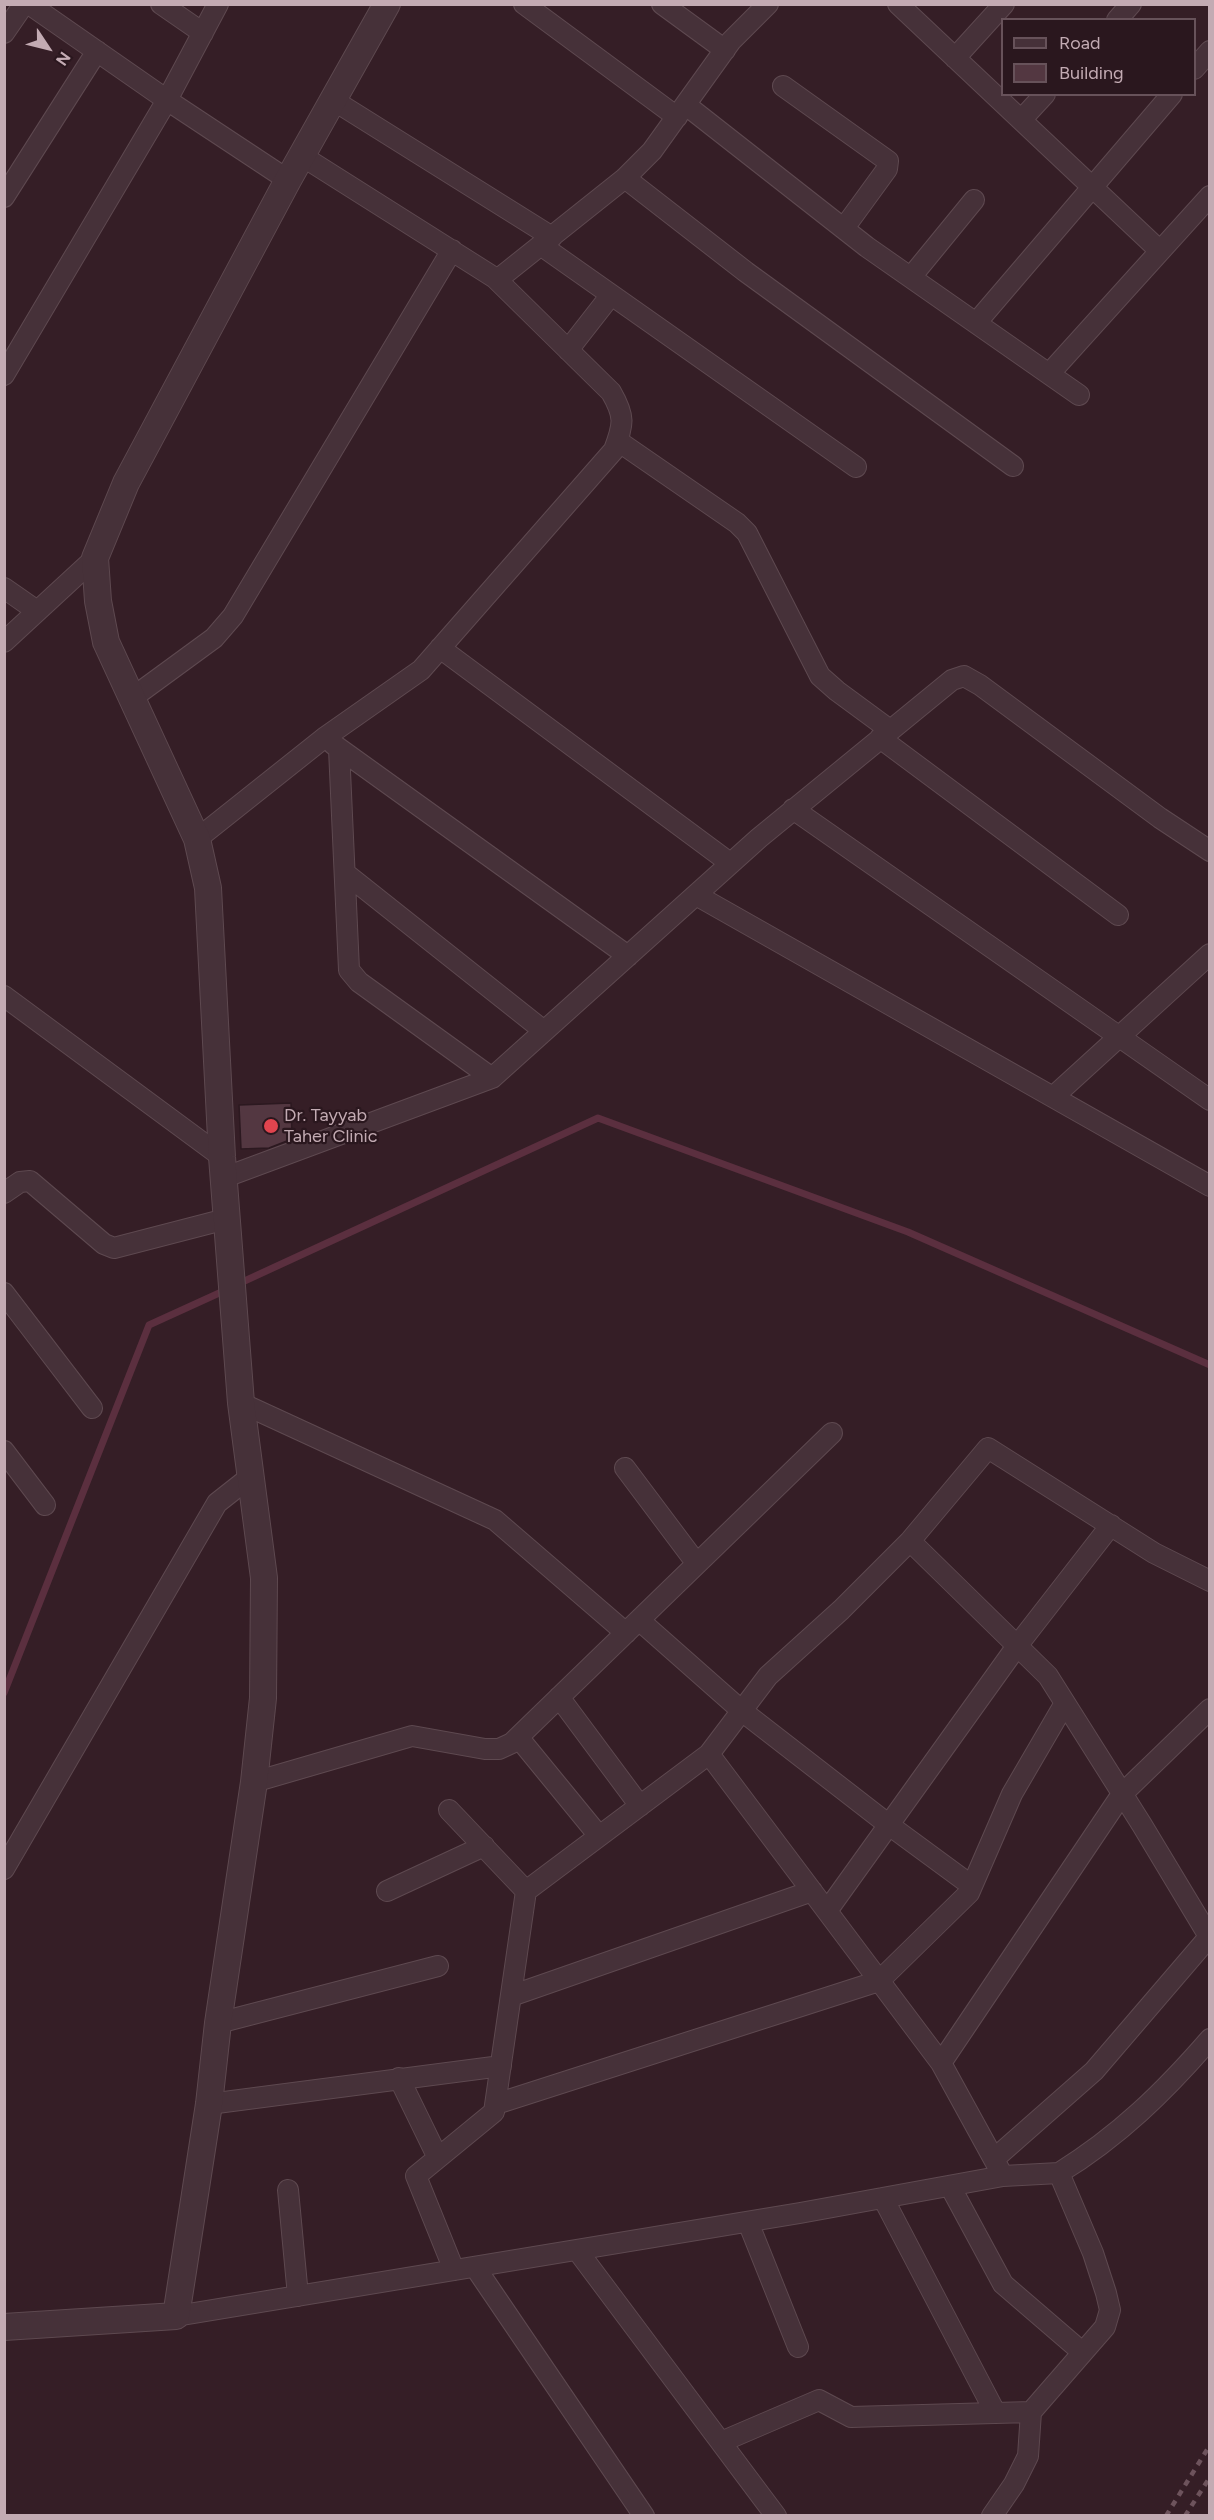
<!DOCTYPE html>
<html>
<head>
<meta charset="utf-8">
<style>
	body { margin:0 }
	#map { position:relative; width:1214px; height:2520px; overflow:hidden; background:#351e26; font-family:Figtree,sans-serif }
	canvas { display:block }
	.frame { position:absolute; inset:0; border:6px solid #c3abb3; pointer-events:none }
	.legend { position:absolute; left:1001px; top:18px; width:195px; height:78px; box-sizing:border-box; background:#2a171e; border:2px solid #67525a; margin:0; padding:8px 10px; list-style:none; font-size:18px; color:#c3abb3 }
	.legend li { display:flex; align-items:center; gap:12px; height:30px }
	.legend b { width:30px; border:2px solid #67525a }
	.north { position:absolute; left:18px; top:18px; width:60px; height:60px; -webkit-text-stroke:4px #2a171e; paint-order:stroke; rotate:125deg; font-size:16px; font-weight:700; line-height:24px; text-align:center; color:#c3abb3 }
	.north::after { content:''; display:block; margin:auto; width:21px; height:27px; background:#c3abb3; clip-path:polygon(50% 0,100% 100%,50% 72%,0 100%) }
</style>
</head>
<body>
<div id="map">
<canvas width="1214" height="2520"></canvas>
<div class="frame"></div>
<ul class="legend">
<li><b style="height:8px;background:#463139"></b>Road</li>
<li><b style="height:16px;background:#533741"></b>Building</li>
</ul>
<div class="north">N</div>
</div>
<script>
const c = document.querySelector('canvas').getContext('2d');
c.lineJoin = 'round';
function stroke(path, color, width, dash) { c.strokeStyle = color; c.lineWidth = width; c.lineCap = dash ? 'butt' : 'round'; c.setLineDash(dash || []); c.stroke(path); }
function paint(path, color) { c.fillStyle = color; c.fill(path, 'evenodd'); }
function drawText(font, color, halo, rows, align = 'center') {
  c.font = font + ' Figtree,sans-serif'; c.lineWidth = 4.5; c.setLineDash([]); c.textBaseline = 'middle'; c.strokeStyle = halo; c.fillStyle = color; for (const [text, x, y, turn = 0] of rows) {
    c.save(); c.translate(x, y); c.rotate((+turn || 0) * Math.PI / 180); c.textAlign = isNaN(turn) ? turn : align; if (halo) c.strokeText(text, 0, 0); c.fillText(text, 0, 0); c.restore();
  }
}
stroke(new Path2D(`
	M238 1284 598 1118 908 1232 1210 1365
	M4 1693 149 1325 228 1289`), '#5b2f3f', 7);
const building = new Path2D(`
	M291 1103 292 1139 269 1148 241 1149 239 1105Z`);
paint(building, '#533741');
stroke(building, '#2c1920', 1.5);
const minor = new Path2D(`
	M29 4 167 100 218 4
	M161 4 203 33
	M524 4 677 117
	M662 4 725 50
	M898 4 1159 250
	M1117 20 1131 4
	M4 33 24 4
	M955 58 1004 4
	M1194 69 1210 51
	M783 86 888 161 887 169 844 228
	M333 100 552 237
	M686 105 867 247 1079 395
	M1021 120 1045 94
	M625 178 746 272 1013 466
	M4 197 97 51
	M542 246 856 467
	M911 277 974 200
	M497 280 625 178 652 151 731 41 768 4
	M976 323 1172 94
	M568 350 611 295
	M1049 374 1210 196
	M4 375 167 100 288 180
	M618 441 737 523 747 533 820 676 837 691 890 730
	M4 588 37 611
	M4 642 95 558
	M440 648 730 863
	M132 698 214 638 233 616 452 250
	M880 738 1118 915
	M333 744 628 956
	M339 749 349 970 359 982 492 1078
	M793 809 1210 1100
	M197 839 324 738 421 670 614 450C624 424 625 416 611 392L495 278 302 156
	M345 873 544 1031
	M696 895 1210 1186
	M4 996 222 1157
	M1053 1097 1210 954
	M223 1178 492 1078 759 838 952 680 964 676 980 685 1160 818 1210 851
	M4 1193 20 1182 30 1181 104 1244 114 1248 226 1219
	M4 1293 92 1408
	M241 1403 495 1520 626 1633
	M4 1451 45 1505
	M625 1468 697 1564
	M910 1541 988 1448 1154 1553 1210 1581
	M639 1620 742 1711 889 1825 972 1886
	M559 1697 640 1806
	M518 1737 599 1836
	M709 1754 768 1676 841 1610 910 1541 1048 1676 1142 1825 1210 1938
	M254 1782 412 1736 485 1749H499L512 1743 832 1433
	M449 1810 526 1891
	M4 1869 217 1503 250 1477
	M387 1891 484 1846
	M827 1911 1017 1646 1111 1525
	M511 1996 812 1891
	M218 2023 438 1966
	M941 2063 1122 1794 1210 1709
	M399 2078 438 2158
	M209 2104 501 2066
	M496 2104 879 1981 969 1893 1012 1794 1065 1703
	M994 2159 1094 2071 1209 1937
	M1059 2173C1119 2136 1164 2092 1210 2039
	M950 2186 1003 2284 1082 2352
	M288 2190 298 2296
	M883 2198 995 2412
	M748 2222 798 2347
	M577 2250 776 2516
	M475 2267 644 2516
	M454 2270 416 2176 494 2112 526 1891 709 1754 941 2063 1003 2176
	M176 2316 800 2213 1003 2176 1059 2173 1093 2253 1106 2293 1110 2310 1105 2327 1031 2412 1028 2456 1014 2484 992 2516
	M721 2442 819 2400 851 2417 1031 2412`);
const tertiary = new Path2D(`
	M4 2327 176 2316 209 2104 218 2023 254 1782 263 1698 264 1578 241 1403 222 1157 208 888 197 839 106 642 98 601 95 558 126 483 288 180 387 4`);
stroke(minor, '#5e4950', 22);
stroke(tertiary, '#5e4950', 28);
stroke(minor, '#463139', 20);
stroke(tertiary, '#463139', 26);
stroke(new Path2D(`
	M1166 2516 1210 2445
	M1185 2516 1210 2477`), '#6d535c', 4.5, [6, 6]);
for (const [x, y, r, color] of [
	[271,1126,8,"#e0444e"]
]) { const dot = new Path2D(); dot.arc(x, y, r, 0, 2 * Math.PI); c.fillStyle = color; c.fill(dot); stroke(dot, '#2a171e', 2); }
drawText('18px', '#c3abb3', '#2a171e', [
	["Dr. Tayyab",284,1116],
	["Taher Clinic",284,1137]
], 'left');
</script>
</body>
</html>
